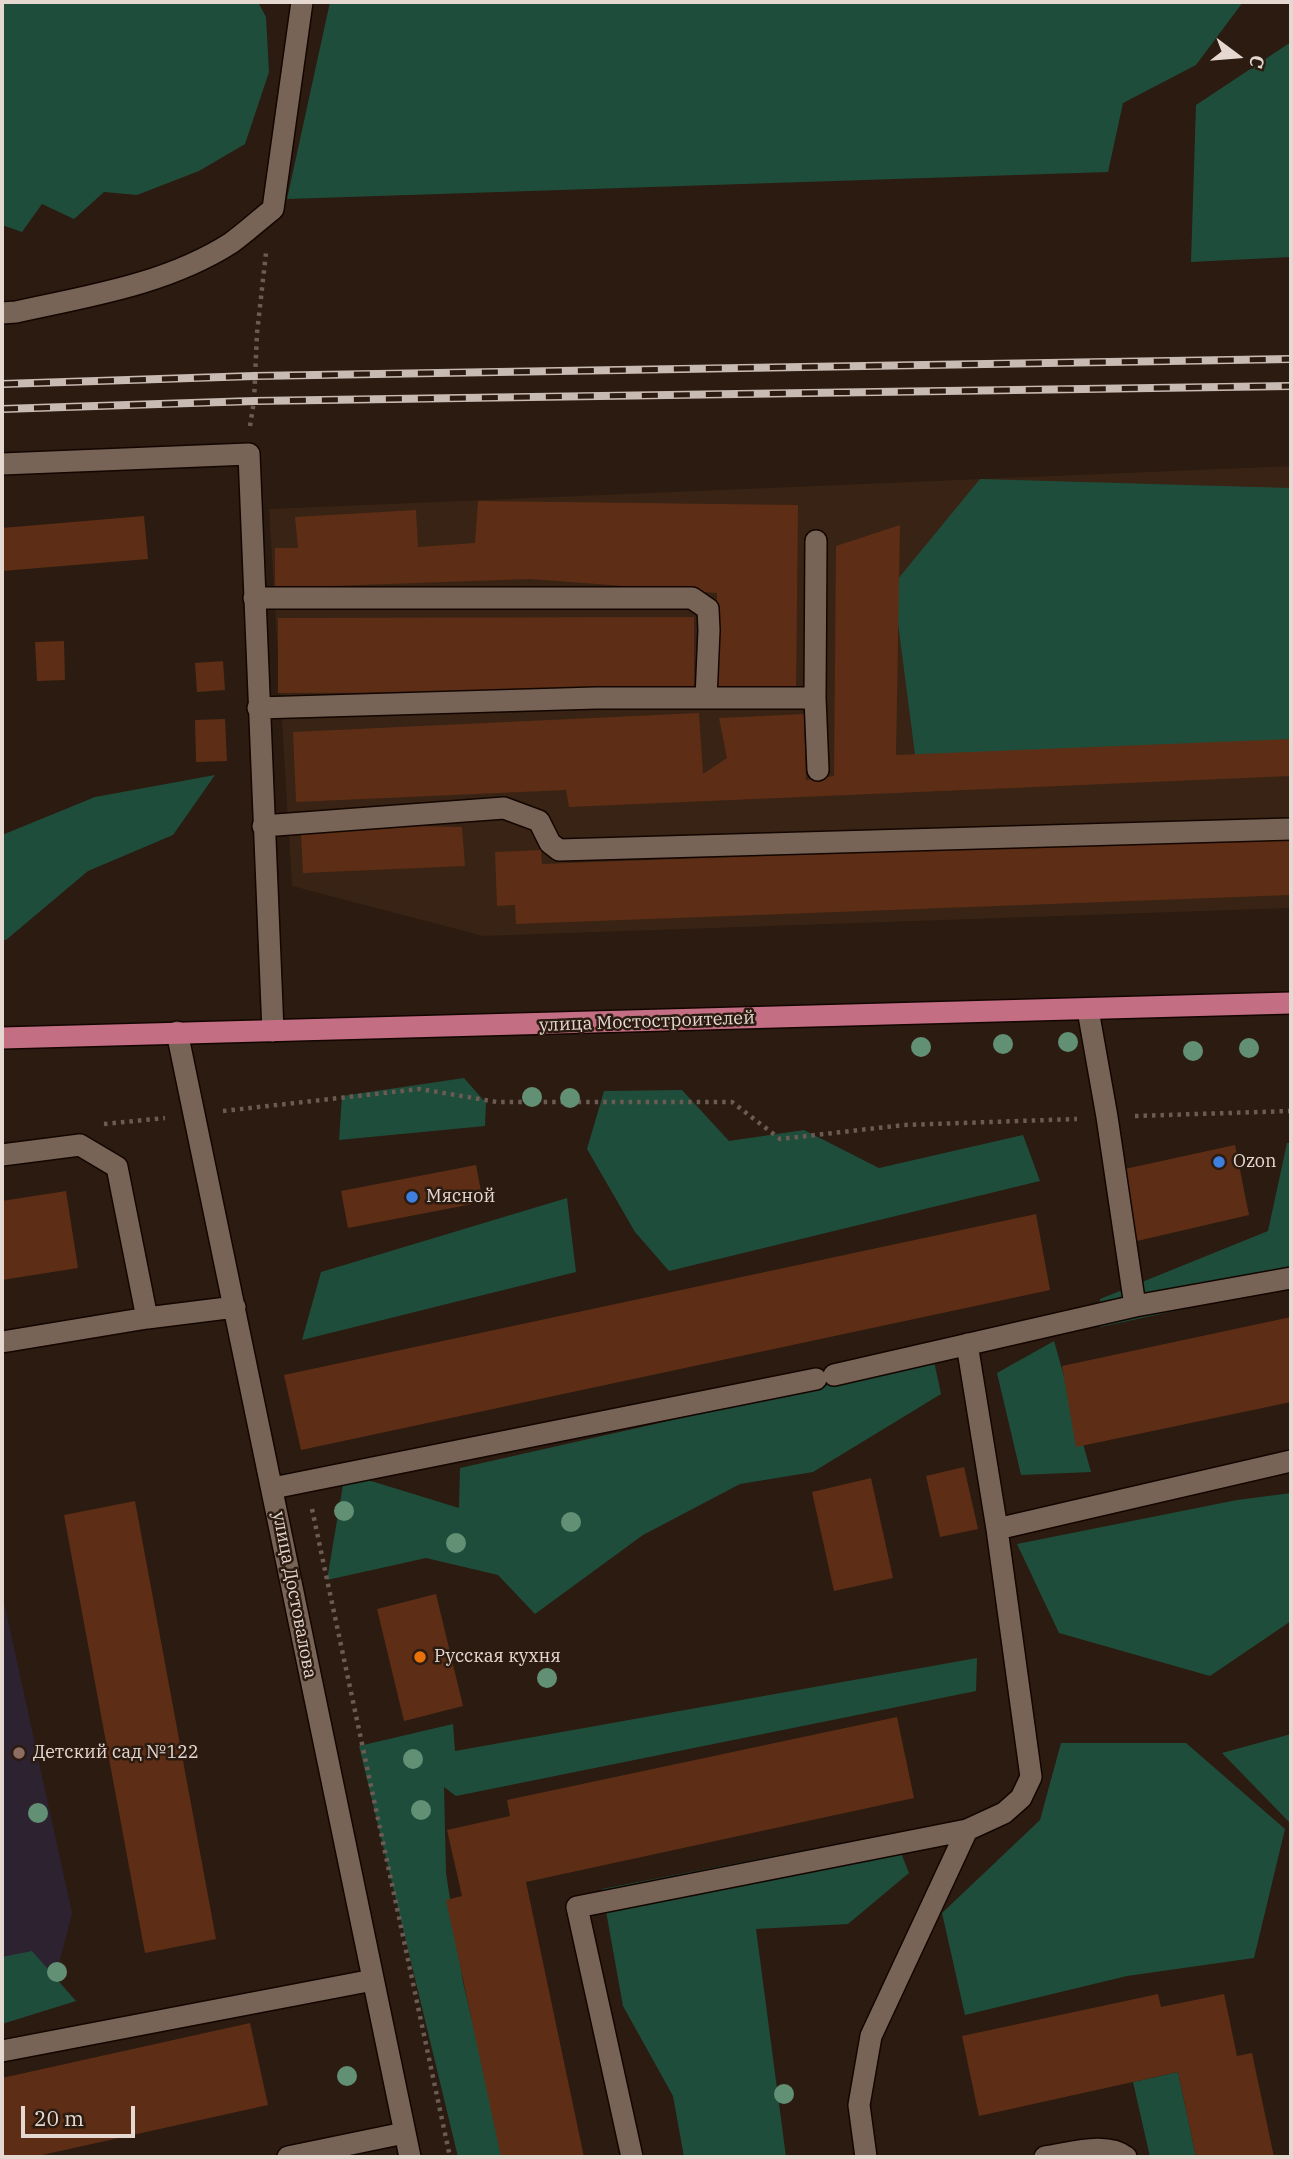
<!DOCTYPE html>
<html>
<head>
<meta charset="utf-8">
<style>
	body { margin:0 }
	#map { position:relative; width:1293px; height:2159px; overflow:hidden; background:#2c1b10; font-family:"IBM Plex Serif",serif }
	canvas { display:block }
	.frame { position:absolute; inset:0; border:4px solid #e4d8d1; pointer-events:none }
	.north { position:absolute; left:1202px; top:21px; width:70px; height:70px; -webkit-text-stroke:5px #2c1b10; paint-order:stroke; rotate:106deg; font-size:19px; font-weight:700; line-height:28px; text-align:center; color:#e4d8d1 }
	.north::after { content:''; display:block; margin:auto; width:24px; height:32px; background:#e4d8d1; clip-path:polygon(50% 0,100% 100%,50% 72%,0 100%) }
	.scale { position:absolute; left:21px; top:2106px; width:114px; height:32px; box-sizing:border-box; border:4px solid #e4d8d1; border-top:0; padding-left:9px; font-size:21px; line-height:24px; white-space:nowrap; color:#e4d8d1; -webkit-text-stroke:5px #2c1b10; paint-order:stroke }
</style>
</head>
<body>
<div id="map">
<canvas width="1293" height="2159"></canvas>
<div class="frame"></div>
<div class="north">С</div>
<div class="scale">20 m</div>
</div>
<script>
const c = document.querySelector('canvas').getContext('2d');
c.lineJoin = 'round';
function paint(path, color) { c.fillStyle = color; c.fill(path, 'evenodd'); }
function stroke(path, color, width, dash) { c.strokeStyle = color; c.lineWidth = width; c.lineCap = dash ? 'butt' : 'round'; c.setLineDash(dash || []); c.stroke(path); }
function drawText(font, color, halo, rows, align = 'center') {
  c.font = font + ' "IBM Plex Serif",serif'; c.lineWidth = 5; c.setLineDash([]); c.textBaseline = 'middle'; c.strokeStyle = halo; c.fillStyle = color; for (const [text, x, y, turn = 0] of rows) {
    c.save(); c.translate(x, y); c.rotate((+turn || 0) * Math.PI / 180); c.textAlign = isNaN(turn) ? turn : align; if (halo) c.strokeText(text, 0, 0); c.fillText(text, 0, 0); c.restore();
  }
}
paint(new Path2D(`
	M1291 466V908L483 936 292 886 269 509Z`), '#382314');
paint(new Path2D(`
	M2 1593 72 1913 56 1976 2 1991Z`), '#2d2230');
paint(new Path2D(`
	M2 2H258L266 17 269 72 245 144 199 171 137 195 104 192 74 219 42 204 22 232 2 225Z
	M330 2H1243L1196 65 1123 103 1108 172 287 199Z
	M1291 42V257L1191 262 1196 105Z
	M980 479 1291 488V759L916 762 893 585Z
	M215 775 173 835 88 871 6 940H2V835L95 797Z
	M464 1078 486 1103 485 1126 339 1140 342 1096Z
	M682 1090 729 1141 804 1130 879 1168 1023 1135 1040 1181 669 1271 635 1232 587 1149 604 1091Z
	M1287 1143H1291V1286L1100 1327V1299L1268 1231Z
	M567 1198 576 1272 302 1340 321 1272Z
	M1054 1341 1091 1472 1021 1475 997 1373Z
	M934 1361 941 1394 813 1472 740 1484 643 1535 535 1614 498 1575 426 1558 327 1580 345 1473 459 1508 460 1468Z
	M1291 1493V1621L1210 1676 1059 1633 1017 1544 1237 1500Z
	M977 1658 976 1691 456 1796 444 1787 446 1873 463 1982 504 2157H458L359 1746 453 1724 455 1751Z
	M1291 1734V1824L1222 1753Z
	M1061 1743H1186L1285 1829 1254 1958 1127 1976 965 2015 942 1913 1040 1820Z
	M893 1833 909 1873 848 1924 756 1929 786 2157H684L673 2096 623 2006 602 1889Z
	M32 1951 76 2001 2 2024V1957Z
	M1178 2072 1196 2157H1150L1133 2082Z`), '#1f4d3b');
paint(new Path2D(`
	M478 501 798 505 796 694 717 693V593L530 579 275 588V548H298L295 517 416 510 418 547 475 543Z
	M144 516 148 559 2 571V528Z
	M900 525 896 755 1291 739V776L569 807 566 790 296 802 293 732 699 713 703 774 727 758 719 718 804 714 806 780 834 776 836 546Z
	M694 617V692L278 693V618Z
	M64 641 65 680 37 681 35 642Z
	M223 661 225 690 197 692 195 663Z
	M225 719 227 761 196 762 195 720Z
	M316 824 462 827 465 866 303 873 301 834Z
	M1291 836V895L516 924 515 905 497 906 495 852 541 850 542 864Z
	M1235 1145 1249 1215 1137 1241 1120 1170Z
	M476 1165 483 1202 348 1228 341 1191Z
	M66 1191 78 1268 2 1280V1201Z
	M1036 1214 1050 1290 301 1450 284 1375Z
	M1291 1317V1402L1076 1447 1062 1366Z
	M964 1467 978 1529 940 1537 926 1476Z
	M871 1478 893 1578 834 1591 812 1492Z
	M135 1501 216 1939 145 1953 64 1515Z
	M436 1594 463 1706 404 1721 377 1609Z
	M897 1717 914 1798 526 1882 584 2157H501L446 1900 462 1896 447 1830 510 1816 507 1800Z
	M1158 1994 1161 2007 1224 1994 1237 2056 1252 2053 1274 2157H1196L1178 2072 979 2116 962 2036Z
	M250 2023 268 2105 33 2157H2V2078Z`), '#5d2e15');
const minor = new Path2D(`
	M2 313 16 312C89 296 167 284 231 243 245 233 259 220 273 209L302 2
	M2 464 249 454 273 1031
	M816 541 815 698 818 770
	M254 598H692L708 609 709 630 706 698
	M258 708 596 698H815
	M263 826 504 808 539 821 550 843 559 850 1291 829
	M1088 1010 1107 1117 1135 1306
	M177 1032 410 2157
	M2 1155 80 1145 117 1167 147 1318
	M2 1342 147 1318 235 1307
	M834 1375 1135 1306 1291 1278
	M273 1488 816 1379
	M997 1529 1291 1461
	M2 2051 373 1980
	M288 2157 404 2133
	M632 2157 577 1907 967 1830 1004 1813 1021 1798 1031 1777 997 1529 967 1344
	M866 2157 859 2105 871 2036 967 1830
	M1045 2157C1069 2154 1106 2141 1126 2157`);
const major = new Path2D(`
	M2 1038 1291 1003`);
stroke(minor, '#130600', 24);
stroke(major, '#130600', 24);
stroke(new Path2D(`
	M250 426 254 401 257 333 266 253
	M223 1111 420 1089 497 1102H732L780 1139 904 1125 1077 1119
	M1135 1116 1291 1111
	M104 1124 165 1118
	M312 1509 450 2157`), '#6b5b52', 4.5, [3.5, 5]);
stroke(minor, '#786457', 21);
stroke(major, '#c46e84', 21);
const rail = new Path2D(`
	M2 384 254 376 1291 359
	M2 409 254 401 1291 386`);
stroke(rail, '#c8bbb3', 8);
stroke(rail, '#2c1b10', 5, [16]);
c.fillStyle = '#629074';
for (const [x, y] of [
	[1068,1042],
	[1003,1044],
	[921,1047],
	[1249,1048],
	[1193,1051],
	[532,1097],
	[570,1098],
	[344,1511],
	[571,1522],
	[456,1543],
	[547,1678],
	[413,1759],
	[421,1810],
	[38,1813],
	[57,1972],
	[347,2076],
	[784,2094]
]) { c.beginPath(); c.arc(x, y, 10, 0, 2 * Math.PI); c.fill(); }
for (const [x, y, r, color] of [
	[1219,1162,7,"#3f7fe0"],
	[412,1197,7,"#3f7fe0"],
	[420,1657,7,"#e8710a"],
	[19,1753,7,"#8d6e63"]
]) { const dot = new Path2D(); dot.arc(x, y, r, 0, 2 * Math.PI); c.fillStyle = color; c.fill(dot); stroke(dot, '#2c1b10', 2.5); }
drawText('18px', '#e4d8d1', '#2c1b10', [
	["улица Мостостроителей",647,1022,-2],
	["улица Достовалова",294,1595,79]
]);
drawText('18px', '#e4d8d1', '#2c1b10', [
	["Ozon",1233,1162],
	["Мясной",426,1197],
	["Русская кухня",434,1657],
	["Детский сад №122",33,1753]
], 'left');
</script>
</body>
</html>
